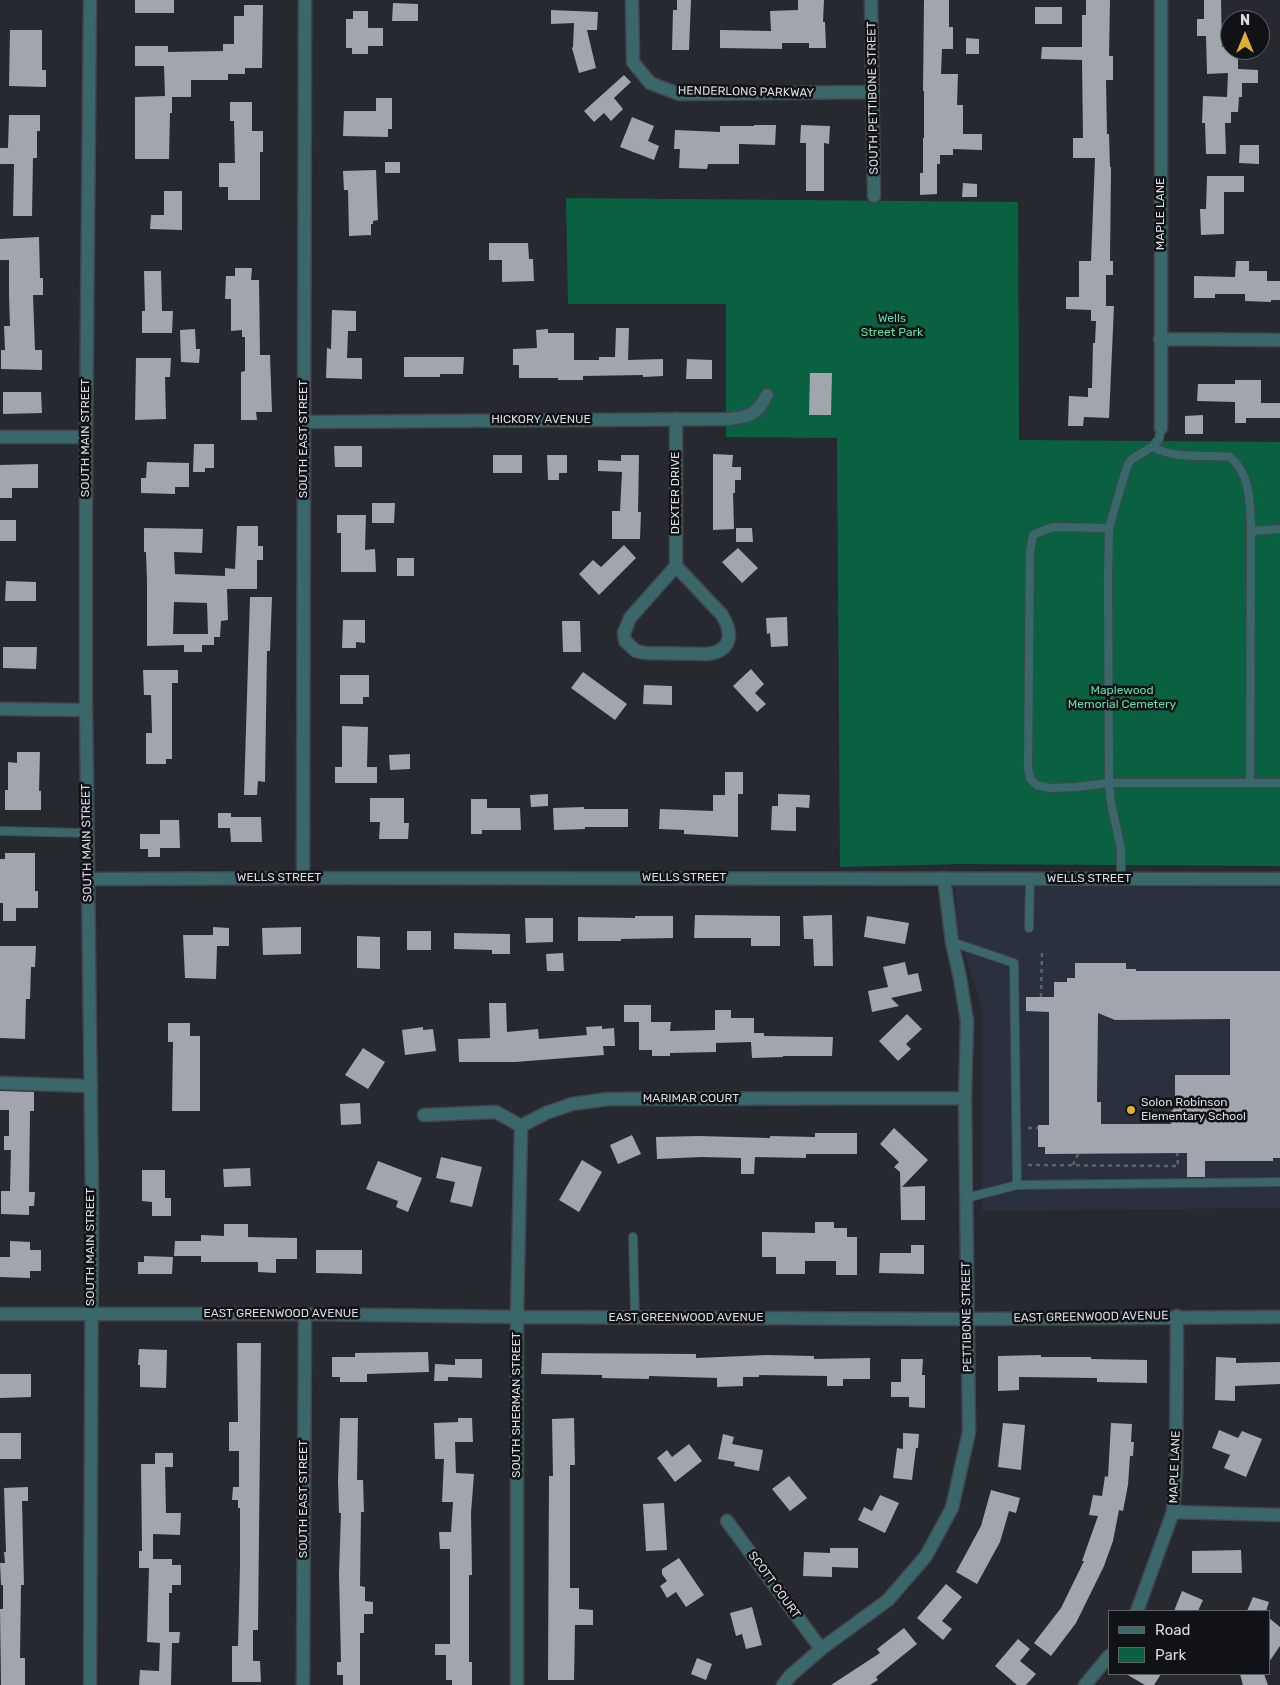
<!DOCTYPE html>
<html>
<head>
<meta charset="utf-8">
<style>
	body { margin:0 }
	#map { position:relative; width:1280px; height:1685px; overflow:hidden; background:#262930; font-family:Rubik,sans-serif }
	canvas { display:block }
	.legend { position:absolute; left:1108px; top:1610px; width:162px; height:65px; box-sizing:border-box; background:#101215; border:1px solid #606266; margin:0; padding:6px 9px; list-style:none; font-size:15px; color:#d9dbe0 }
	.legend li { display:flex; align-items:center; gap:10px; height:25px }
	.legend b { width:25px; border:1px solid #606266 }
	.north { position:absolute; left:1220px; top:10px; width:50px; height:50px; box-sizing:border-box; background:#101215; border:1px solid #606266; border-radius:50%; rotate:0deg; font-size:14px; font-weight:700; line-height:20px; text-align:center; color:#d9dbe0 }
	.north::after { content:''; display:block; margin:auto; width:18px; height:22px; background:#e1af34; clip-path:polygon(50% 0,100% 100%,50% 72%,0 100%) }
</style>
</head>
<body>
<div id="map">
<canvas width="1280" height="1685"></canvas>
<ul class="legend">
<li><b style="height:6px;background:#3a676a"></b>Road</li>
<li><b style="height:14px;background:#0a6141"></b>Park</li>
</ul>
<div class="north">N</div>
</div>
<script>
const c = document.querySelector('canvas').getContext('2d');
c.lineJoin = 'round';
function paint(path, color) { c.fillStyle = color; c.fill(path, 'evenodd'); }
function stroke(path, color, width, dash) { c.strokeStyle = color; c.lineWidth = width; c.lineCap = dash ? 'butt' : 'round'; c.setLineDash(dash || []); c.stroke(path); }
function drawText(font, color, halo, rows, align = 'center') {
  c.font = font + ' Rubik,sans-serif'; c.lineWidth = 5; c.setLineDash([]); c.textBaseline = 'middle'; c.strokeStyle = halo; c.fillStyle = color; for (const [text, x, y, turn = 0] of rows) {
    c.save(); c.translate(x, y); c.rotate((+turn || 0) * Math.PI / 180); c.textAlign = isNaN(turn) ? turn : align; if (halo) c.strokeText(text, 0, 0); c.fillText(text, 0, 0); c.restore();
  }
}
paint(new Path2D(`
	M956 886 1280 888V1208L982 1211 983 1012 956 924Z`), '#2a303d');
paint(new Path2D(`
	M566 198 1018 202 1019 440 1280 442V866L960 864 840 867 837 438 726 437V304H568Z`), '#0a6141');
paint(new Path2D(`
	M135 0H174V13H135Z
	M677 0H691L689 50H672L673 10H677Z
	M798 0H824L823 22H825L826 48H809V43H782V49L720 48V30L771 31 770 11 798 10Z
	M924 0H949V27H953V49H942L941 74H958L957 105H963V134H982V150L953 149V155H940V164H937V194L920 195V173H923V138H924V91H923Z
	M1086 0H1110L1109 56H1113V80H1106L1107 134H1109L1110 167H1111L1110 261H1113V275H1106V306H1114L1109 418 1084 417 1083 426H1068L1069 396 1088 397V388H1092L1093 343H1095L1096 321H1091V310L1066 309V297H1079V261H1091L1095 158H1073V138H1083L1082 60 1041 59 1042 47H1082V15H1086Z
	M1204 0H1221L1222 47H1230V50H1238V69L1258 70V83H1242V97H1239L1238 112H1231V123H1225L1226 154H1206L1205 123H1202L1203 96 1227 97 1228 73 1207 74 1206 36H1197V19H1204Z
	M393 3 418 4V21H392Z
	M244 5H263L262 68H245V74H228V80H191V97H172V113H170L169 159H135V97L165 96 164 66H135V46H168V52L223 51V44H234V16H244Z
	M1035 7H1062V24H1035Z
	M551 10 598 12 597 30H587L596 68 579 73 572 48 573 47 574 23 551 24Z
	M353 11H368V28H383V46H368V54H352V48H346V19H353Z
	M10 30H42V70H46V87L9 86Z
	M966 38 979 39V54H966Z
	M624 75 631 82 614 98 623 109 611 121 604 113 594 122 584 111Z
	M376 98H392V129H388V137L343 136 344 111H376Z
	M230 102H252V131H263V152H260V200H228V187H219V163H235L234 121H230Z
	M9 115H40V131H37V158H33L32 216H13L14 164H0V148H8Z
	M632 117 654 126 648 141 659 146 654 160 620 147Z
	M754 125H776L775 145 739 144V164H708L707 169 679 168 680 149H674L675 130 720 132V126H754Z
	M801 125 830 126 829 144 824 143V191H806V143H800Z
	M1240 145H1259V164L1239 163Z
	M385 162H400V173H385Z
	M376 170 378 220 373 221V224H371V235L349 236 348 190H344L343 171Z
	M1207 176H1244V192H1224V234L1201 235 1200 209H1206Z
	M963 183 977 184V197H962Z
	M164 191H182V230L150 229 151 215H164Z
	M39 237 40 278H43V295H33L35 350H42V370L1 369V350H5L4 326H10L9 295V260H0V239Z
	M489 243H528L529 259H533L534 281 502 282V260H489Z
	M1236 261H1249V271H1267V281H1280V300H1271V302L1245 301V294H1215V298H1194V276L1235 277Z
	M235 268H252L251 280H259L260 355H270L272 412H256L257 420H241V372L245 371V337H242V330L231 331V299H225L226 276H235Z
	M144 271H161L162 311H173L172 333H142V311H145Z
	M332 310 356 311V331H348L347 358H362V379L326 378 327 348 331 349Z
	M616 328H629L628 360 663 359V376L643 377V375L583 376V380H558V378H519V365H513V349L537 348 536 330 548 329V333H574V360H599V357H615Z
	M195 329 196 349H200L199 363 181 362 180 330Z
	M404 357H464L463 374H440V377H404Z
	M136 358H171L170 377H165L166 419 135 420Z
	M687 359 712 360V379H686Z
	M810 373H832L831 415H809Z
	M1235 380H1261V403H1280V418H1246V423H1235V402L1197 401 1198 384H1235Z
	M3 392H41L42 413 3 414Z
	M1203 415V434H1185V416Z
	M194 444H214V468H205V472H193Z
	M334 446H362V467H335Z
	M713 454 733 455 732 467H741V480H735V493H733L734 529 713 530Z
	M493 455H522V473H493Z
	M547 455H567V473H559V480H548Z
	M621 455H639L638 512H641L640 539H612V511H620L622 472 598 471V460L621 461Z
	M147 462 189 463V487H175V494L141 493V478H146Z
	M38 464V488H12V498H0V465Z
	M372 503H395L394 523H372Z
	M337 515H366L365 550 375 549 376 572H341V533H337Z
	M0 520H16V541H0Z
	M237 526H258V546H263V560H257V589H227L228 620 221 621 220 637H214V645H202V652H184V645L147 646V581L146 552H144V528L203 529 202 553 174 552 175 574 225 576V568L235 569ZM174 602 207 603 208 634H173Z
	M736 528H752L753 542H736Z
	M624 545 636 558 599 595 579 574 593 560 601 567Z
	M738 548 758 568 742 583 722 562Z
	M397 558H414V576H397Z
	M6 581 36 582V601H5Z
	M250 597H272L270 651H267L265 782 258 781 257 795H244Z
	M787 617 788 646 771 647 770 633 767 634 766 618Z
	M343 620H365V643L356 642V648H342Z
	M562 621H580L581 652H563Z
	M3 647H37L36 669 3 668Z
	M751 669 764 684 755 693 766 704 757 712 733 686Z
	M143 670H178V683H172V759H166V764H146V733H152L151 695H144Z
	M583 672 627 704 615 720 571 688Z
	M340 675H369V697H363V704H340Z
	M644 685 672 686V705L643 704Z
	M342 726 368 727 367 767H377V783H335V767H342Z
	M17 752H40L39 791H41V810H5V790H8V762L17 763Z
	M410 754V769L390 770 389 755Z
	M725 772H743V794H738V837L684 834V830L659 829 660 809 713 811V795H725Z
	M548 794V806L531 807 530 795Z
	M778 794 810 795 809 808 796 807V831L771 830 772 806H778Z
	M370 798H404V823H409L408 839H379L380 822H370Z
	M471 799H487V808H520L521 830H482V834H471Z
	M584 807V809H628V827H585V829L554 830 553 808Z
	M218 813H231V817H261L262 842H231L230 828H218Z
	M160 820H179L180 848H160V857H148V849H140V834H160Z
	M5 853H35V891H38V908H16V921H3V903H0V859H5Z
	M695 915 780 916V946H751V938H694Z
	M832 915 833 966H814L813 939H804L803 916Z
	M635 916H673V938L621 939V941H578V917L635 918Z
	M867 916 909 923 905 944 864 937Z
	M525 918H553V942L526 943Z
	M213 927 229 928V946H217L216 979 185 978 183 935H213Z
	M301 927V954L263 955 262 928Z
	M407 931H431V950H407Z
	M454 933 510 934V954H492V950L454 949Z
	M357 936 380 937V969L357 968Z
	M0 946H36L35 967H31L30 999H26L25 1039 0 1038Z
	M563 953 564 971H547L546 954Z
	M905 962 908 975 918 973 922 991 891 998 899 1006 872 1012 868 991 888 987 883 967Z
	M1075 963H1126V969H1136V971H1280V1158H1273V1161H1205V1177H1187V1153L1045 1154V1147H1038V1125H1049V1012L1026 1011V997H1054V982H1067V978H1075ZM1098 1013 1115 1020 1230 1019V1075H1175V1108L1171 1111V1124H1101V1102H1097Z
	M489 1003H506L507 1032 538 1029 539 1039 587 1035 586 1027 602 1026V1029L614 1028 615 1046H603L604 1055 515 1062H459L458 1039 490 1038Z
	M624 1005H651V1022H671L670 1031 715 1030V1010H731V1018H754V1033H764V1036L833 1037 832 1056H783V1057L752 1058 751 1042 716 1043V1052L670 1053V1056H652V1050H639V1022H624Z
	M907 1014 922 1029 906 1044 911 1049 898 1061 879 1041Z
	M168 1023H190V1036H200V1111H172L173 1042H168Z
	M423 1027V1030L433 1029 436 1051 405 1055 402 1030Z
	M363 1048 385 1062 368 1089 345 1075Z
	M0 1091 34 1092V1111H30L29 1192H35L34 1206H29V1215L1 1214V1191H10L11 1150H4V1136H9V1110H0Z
	M360 1103 361 1124 341 1125 340 1104Z
	M894 1128 928 1160 902 1187 925 1186V1220H901L900 1172 894 1167 899 1162 880 1144Z
	M815 1133H857V1154H806V1158L755 1157 754 1174H741V1158L701 1157 657 1159 656 1137 699 1136 770 1138V1136L815 1137Z
	M632 1135 641 1154 618 1164 610 1145Z
	M441 1157 482 1167 472 1207 450 1202 455 1182 436 1178Z
	M582 1160 602 1172 579 1212 559 1200Z
	M378 1161 422 1178 408 1212 396 1207 398 1201 366 1189Z
	M250 1168 251 1186 224 1187 223 1169Z
	M142 1170H165V1198H171V1216H152V1202L142 1201Z
	M815 1222H834V1228H847V1237H857V1275H836V1261H805V1274H776V1257H762V1232L815 1233Z
	M224 1224H248V1237L297 1238V1259H276V1273L258 1272V1262H201V1256H174L175 1241H201V1235L224 1236Z
	M10 1241 30 1242V1250H41V1271H30V1278L0 1277V1257H10Z
	M911 1245H924V1274L879 1273 880 1253H911Z
	M316 1250H362V1274L316 1273Z
	M144 1256 173 1257 172 1274H138V1262H144Z
	M237 1343H261L258 1630H253V1661H260L261 1682H232V1646H238L240 1566V1508H238V1500H232L233 1487H239V1451H229V1422H238Z
	M139 1349 167 1350 166 1388 140 1387V1365H138Z
	M428 1352 429 1372 367 1374V1382H340V1377H332V1357H355V1353Z
	M542 1353 696 1354V1358L767 1355 814 1356V1359L870 1358V1379H843V1386H827V1376L759 1375V1377H743V1386L717 1387V1378L649 1376V1379L602 1378V1375L541 1374Z
	M1041 1355V1357H1091V1359L1147 1360V1383L1097 1382V1378L1019 1377V1390L998 1391V1356Z
	M1216 1357 1236 1358V1363L1280 1362V1384L1235 1386V1401L1215 1400Z
	M455 1359H482V1378L448 1377V1381H434L435 1364 455 1365Z
	M901 1359H923L922 1375H925V1408L909 1407V1397H891V1382H901Z
	M0 1374H31V1397L0 1398Z
	M340 1418H358L357 1480H363L364 1512H361L360 1586 365 1587V1601L373 1602V1614H364V1633H360V1685H343V1675H337V1662H341L339 1574 341 1513H339L338 1481Z
	M458 1418H472L473 1442H455L456 1473 474 1474 471 1513 472 1575H469V1662H472V1685H452V1680H446V1655H435V1644H450V1549H440L439 1532H451L453 1502H442L444 1459H435L434 1423 458 1422Z
	M574 1418 575 1465H570V1588H579V1609L593 1610V1625H575L574 1680H548L549 1476H553L552 1419Z
	M1003 1423 1025 1425 1021 1470 998 1467Z
	M1111 1423 1132 1424 1131 1442H1134L1133 1456H1130L1128 1485 1123 1511 1119 1510 1113 1541 1104 1566 1076 1623 1051 1656 1034 1643 1061 1608 1084 1561H1082L1098 1516 1089 1515 1093 1495 1102 1496 1105 1476 1108 1477Z
	M1219 1430 1238 1438 1242 1431 1262 1439 1246 1477 1224 1468 1230 1455 1212 1448Z
	M0 1433H21V1459H0Z
	M903 1433 919 1434 918 1448H916L912 1480 893 1478 897 1448 903 1449Z
	M723 1434 734 1437 732 1444 763 1450 759 1471 734 1466 735 1462 718 1459Z
	M689 1444 702 1461 675 1482 657 1458 667 1450 672 1457Z
	M155 1453H173V1467H165L166 1513H181L180 1535 153 1534V1559H172V1565H181V1585H172V1593H169V1632H180L179 1643H172L171 1685H139L140 1670 159 1671 160 1643 147 1642 149 1568H139V1551H142L141 1464H155Z
	M789 1476 807 1498 790 1511 772 1489Z
	M28 1487V1501H22L24 1585H21L20 1658H25V1685H1L0 1609H3V1585H1L0 1563H5L4 1552H6L4 1488Z
	M991 1490 1020 1498 1016 1513 1009 1511 1000 1542 977 1584 956 1572 981 1526Z
	M880 1495 899 1503 885 1533 858 1520 864 1507 872 1511Z
	M664 1503 667 1550 646 1551 643 1504Z
	M830 1548H858V1568L832 1567V1577L803 1576 804 1552 830 1553Z
	M1241 1550 1242 1573H1192V1551Z
	M679 1558 704 1595 686 1607 676 1592 667 1598 660 1586 667 1581 662 1574V1569Z
	M946 1584 962 1597 942 1621 952 1629 943 1640 917 1618Z
	M1182 1591 1203 1600 1198 1611H1174Z
	M1253 1597 1269 1602 1266 1611H1247Z
	M752 1607 762 1645 746 1649 742 1634 736 1636 730 1613Z
	M1269 1618 1280 1627V1646L1269 1662Z
	M904 1628 917 1644 876 1677 878 1680 870 1685H831L880 1653 877 1649Z
	M1018 1639 1030 1649 1020 1661 1036 1674 1026 1685H1017L995 1666Z
	M697 1658 712 1664 706 1680 691 1674Z
	M1126 1674H1161L1154 1685H1145Z
	M1240 1674H1264L1268 1685H1243Z`), '#a0a5ae');
const service = new Path2D(`
	M1152 447C1179 460 1202 454 1230 457 1250 473 1250 502 1251 525L1250 783
	M1109 528 1052 527 1033 535 1030 552 1028 768 1030 778 1036 785 1049 788 1076 787 1109 783H1280
	M1251 531 1280 529
	M0 831 87 833
	M1121 879V849L1111 803 1109 783 1108 579 1109 528 1121 486 1128 464 1132 459 1152 447 1159 439 1161 428
	M1029 928 1030 879
	M952 942 1014 963 1017 1185 966 1198
	M1017 1185 1280 1182
	M633 1237 635 1317`);
const minor = new Path2D(`
	M632 0 633 62 650 83 679 94 873 92
	M871 0 874 196
	M1160 339 1280 340
	M676 419V566L630 618 624 633 625 641 636 651 646 653 707 654C731 651 734 635 722 615L676 566
	M305 422 729 419C749 417 758 414 767 395
	M1161 428V0
	M0 437H86
	M0 709 86 710
	M303 878 305 0
	M88 879 303 878 1280 879
	M0 1083 91 1086
	M424 1115 496 1112 521 1126
	M521 1126 546 1113 572 1104 608 1099 965 1098
	M0 1314H305L517 1317 967 1319 1280 1317
	M1173 1512 1280 1515
	M727 1521 821 1649
	M1137 1611 1173 1512 1176 1471 1177 1316
	M303 1685 305 1314
	M517 1685V1317L521 1126
	M783 1685 790 1676 821 1649 888 1600 926 1556 952 1508 969 1432 965 1098 967 1021 960 978 952 942 944 878
	M1085 1685 1109 1656`);
const tertiary = new Path2D(`
	M90 0 86 437V710L92 1200 90 1685`);
stroke(service, '#43454c', 10);
stroke(minor, '#43454c', 15);
stroke(tertiary, '#43454c', 15);
stroke(new Path2D(`
	M1041 997 1042 951
	M1028 1128H1038
	M1028 1165 1178 1166 1177 1153
	M1073 1165 1078 1154`), '#606269', 2.5, [4, 4]);
stroke(service, '#3a676a', 8);
stroke(minor, '#3a676a', 12);
stroke(tertiary, '#3a676a', 12);
for (const [x, y, r, color] of [
	[1131,1110,5,"#e1af34"]
]) { const dot = new Path2D(); dot.arc(x, y, r, 0, 2 * Math.PI); c.fillStyle = color; c.fill(dot); stroke(dot, '#101215', 2); }
drawText('12px', '#d9dbe0', '#101215', [
	["HENDERLONG PARKWAY",746,92,1],
	["SOUTH PETTIBONE STREET",873,98,-91],
	["MAPLE LANE",1161,214,-90],
	["HICKORY AVENUE",541,420],
	["SOUTH MAIN STREET",86,438,-90],
	["SOUTH EAST STREET",304,439,-90],
	["DEXTER DRIVE",676,493,-90],
	["SOUTH MAIN STREET",87,843,-91],
	["WELLS STREET",279,878],
	["WELLS STREET",684,878],
	["WELLS STREET",1089,879],
	["MARIMAR COURT",691,1099],
	["SOUTH MAIN STREET",91,1247,-90],
	["EAST GREENWOOD AVENUE",281,1314],
	["PETTIBONE STREET",967,1317,-91],
	["EAST GREENWOOD AVENUE",1091,1317,-1],
	["EAST GREENWOOD AVENUE",686,1318],
	["SOUTH SHERMAN STREET",517,1405,-90],
	["MAPLE LANE",1175,1467,-88],
	["SOUTH EAST STREET",304,1499,-90],
	["SCOTT COURT",774,1585,54]
]);
drawText('12px', '#5fe0a6', '#101215', [
	["Wells",892,319],
	["Street Park",892,333],
	["Maplewood",1122,691],
	["Memorial Cemetery",1122,705]
]);
drawText('12px', '#d9dbe0', '#101215', [
	["Solon Robinson",1141,1103],
	["Elementary School",1141,1117]
], 'left');
</script>
</body>
</html>
